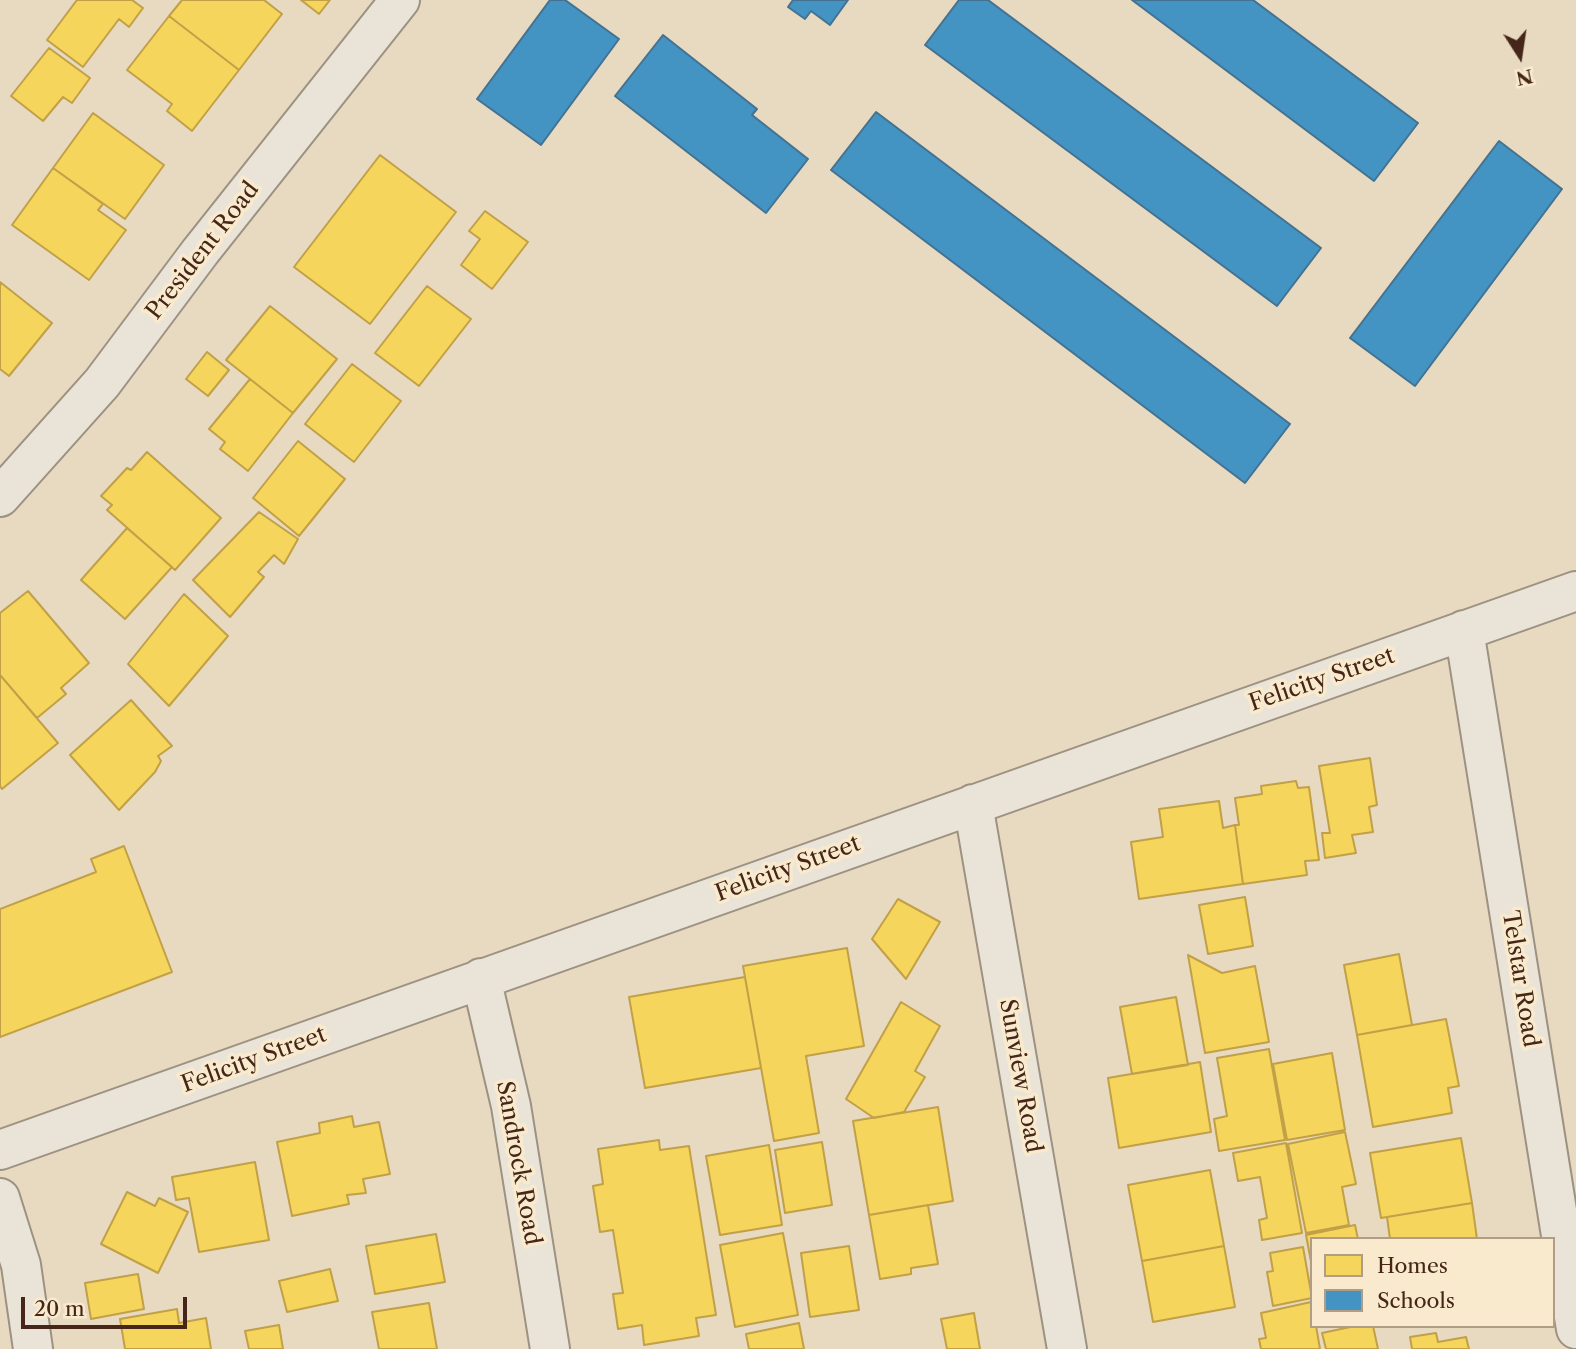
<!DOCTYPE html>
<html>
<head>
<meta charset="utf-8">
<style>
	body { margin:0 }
	#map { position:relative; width:1576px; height:1349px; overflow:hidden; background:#e7dac1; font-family:"Libre Caslon Text",serif }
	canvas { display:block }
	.legend { position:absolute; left:1310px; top:1237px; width:245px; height:91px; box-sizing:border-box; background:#f9eacd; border:2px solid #b19c85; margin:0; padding:9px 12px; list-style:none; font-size:21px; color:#452619 }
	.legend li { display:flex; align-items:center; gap:14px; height:35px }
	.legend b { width:35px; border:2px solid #b19c85 }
	.north { position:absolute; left:1485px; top:21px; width:70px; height:70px; -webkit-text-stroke:5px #f9eacd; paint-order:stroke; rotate:168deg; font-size:19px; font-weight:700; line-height:28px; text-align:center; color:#452619 }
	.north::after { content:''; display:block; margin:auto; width:24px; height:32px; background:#452619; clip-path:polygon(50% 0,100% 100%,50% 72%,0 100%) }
	.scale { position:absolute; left:21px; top:1297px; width:166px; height:32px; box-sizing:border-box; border:4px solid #452619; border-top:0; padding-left:9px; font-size:21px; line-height:24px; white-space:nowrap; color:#452619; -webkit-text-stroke:5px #f9eacd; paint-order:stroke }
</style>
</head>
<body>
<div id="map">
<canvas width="1576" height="1349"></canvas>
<ul class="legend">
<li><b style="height:19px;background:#f6d55c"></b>Homes</li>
<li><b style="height:19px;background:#4393c3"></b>Schools</li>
</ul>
<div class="north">N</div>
<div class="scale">20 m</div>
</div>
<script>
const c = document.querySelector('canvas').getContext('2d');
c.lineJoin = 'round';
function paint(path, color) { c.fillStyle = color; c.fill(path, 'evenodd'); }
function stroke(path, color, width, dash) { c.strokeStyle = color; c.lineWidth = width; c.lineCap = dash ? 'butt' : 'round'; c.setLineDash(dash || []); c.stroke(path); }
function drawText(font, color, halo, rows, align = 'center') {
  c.font = font + ' "Libre Caslon Text",serif'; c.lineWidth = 7; c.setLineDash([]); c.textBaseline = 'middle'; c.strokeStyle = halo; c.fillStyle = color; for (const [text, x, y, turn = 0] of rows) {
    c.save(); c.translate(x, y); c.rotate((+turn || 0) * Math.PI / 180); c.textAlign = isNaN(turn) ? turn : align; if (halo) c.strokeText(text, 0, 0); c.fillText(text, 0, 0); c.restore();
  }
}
const homes = new Path2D(`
	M77 0H132L143 8 129 27 119 19 83 67 47 40Z
	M182 0H264L282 14 239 70 169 16Z
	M301 0H330L319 14Z
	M169 16 239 70 192 131 167 111 172 104 127 70Z
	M49 48 90 78 72 103 63 97 43 121 11 96Z
	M93 113 164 165 125 219 53 168Z
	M380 155 456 212 370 324 294 267Z
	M53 168 103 204 98 210 126 230 89 280 12 225Z
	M485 211 528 242 492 289 461 265 480 239 469 231Z
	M0 282 52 323 9 376 0 369Z
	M427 286 471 319 419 386 375 353Z
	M270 306 337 359 293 413 226 360Z
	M207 352 229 370 208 396 186 379Z
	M352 364 401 401 354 462 305 424Z
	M250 379 293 413 248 471 220 449 225 442 209 429Z
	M298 441 345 479 299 536 253 498Z
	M147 452 221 518 175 570 107 510 112 505 101 496 127 468 131 470Z
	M259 512 298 539 284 564 274 555 258 572 264 577 230 617 193 580Z
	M127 528 172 567 125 619 81 580Z
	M28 591 89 663 61 688 66 694 37 718 0 675V613Z
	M184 594 228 636 169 706 128 664Z
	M0 675 58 743 2 789 0 786Z
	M131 700 172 746 158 756 161 761 155 772 119 810 70 755Z
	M1370 758 1377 805 1369 807 1373 832 1352 835 1356 853 1325 858 1322 833H1330L1319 766Z
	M1296 781 1298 788 1309 787 1319 860 1305 861 1307 875 1243 884 1235 825H1239L1235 798 1262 794 1261 786Z
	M1219 801 1223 828 1235 825 1243 884 1139 899 1131 842 1163 837 1159 809Z
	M124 846 172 972 0 1037V909L96 872 91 859Z
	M1245 897 1253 946 1208 954 1199 905Z
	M898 899 940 922 906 979 872 939Z
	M847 948 864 1046 806 1056 819 1133 774 1141 743 966Z
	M1399 954 1412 1025 1357 1035 1344 965Z
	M1188 955 1222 973 1255 966 1269 1042 1205 1053Z
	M745 977 761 1068 645 1088 629 997Z
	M1176 997 1188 1065 1132 1074 1120 1007Z
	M901 1002 940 1026 915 1071 925 1077 904 1112 874 1118 846 1099Z
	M1446 1019 1459 1086 1448 1088 1452 1113 1373 1127 1357 1035Z
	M1269 1049 1285 1140 1219 1151 1214 1119 1227 1116 1217 1058Z
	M1332 1053 1345 1130 1287 1140 1273 1064Z
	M1200 1062 1211 1132 1119 1148 1108 1078Z
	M938 1107 953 1201 869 1215 853 1121Z
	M352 1116 354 1127 379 1122 390 1174 363 1179 366 1193 347 1195 349 1204 292 1216 277 1142 320 1133 319 1123Z
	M1345 1132 1356 1184 1342 1187 1349 1225 1306 1233 1288 1144Z
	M1461 1138 1472 1203 1381 1218 1370 1153Z
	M659 1140 660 1150 689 1146 716 1315 696 1318 699 1336 644 1345 642 1325 618 1329 613 1294 623 1293 613 1230 600 1232 593 1186 603 1184 598 1149Z
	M822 1142 832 1205 785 1213 775 1150Z
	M1286 1143 1302 1233 1262 1240 1259 1220 1267 1218 1260 1177 1238 1181 1233 1153Z
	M769 1145 782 1225 720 1235 706 1156Z
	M255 1162 269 1240 199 1252 189 1198 176 1200 172 1177Z
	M1210 1170 1224 1246 1142 1261 1128 1185Z
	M127 1192 155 1206 159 1198 188 1212 158 1273 101 1244Z
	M1472 1203 1477 1239H1390L1387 1217Z
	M928 1205 938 1264 911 1268V1274L880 1279 869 1215Z
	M1355 1225 1358 1239H1312V1267L1306 1235Z
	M783 1233 798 1315 735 1327 720 1245Z
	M436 1234 445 1282 375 1294 366 1246Z
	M849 1246 859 1310 810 1317 801 1253Z
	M1224 1246 1235 1307 1153 1322 1142 1261Z
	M1303 1247 1312 1298 1273 1306 1267 1272 1273 1271 1270 1253Z
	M330 1269 338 1301 287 1312 279 1281Z
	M138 1274 144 1309 91 1319 85 1283Z
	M1311 1302 1312 1326H1316L1320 1349H1261L1259 1339 1266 1338 1261 1313Z
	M429 1303 437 1349H379L372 1312Z
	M177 1309 179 1323 206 1318 211 1349H125L120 1319Z
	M974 1313 980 1349H947L941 1319Z
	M799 1323 804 1349H749L746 1334Z
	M279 1325 283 1349H249L245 1331Z
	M1355 1326H1373L1378 1349H1326L1322 1333Z
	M1436 1333 1438 1342 1466 1337 1469 1349H1412L1410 1337Z`);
paint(homes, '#f6d55c');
stroke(homes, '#c1a048', 2);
const schools = new Path2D(`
	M550 0H565L619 39 541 145 477 99Z
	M793 0H848L830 25 811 11 805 19 788 7Z
	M959 0H988L1321 248 1277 306 925 45Z
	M1132 0H1253L1418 123 1374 181Z
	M663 35 757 109 752 115 808 159 766 213 615 96Z
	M876 112 1290 424 1245 483 831 170Z
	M1499 141 1562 189 1415 386 1350 338Z`);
paint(schools, '#4393c3');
stroke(schools, '#447290', 2);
const street = new Path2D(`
	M0 497 102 383 200 252 400 0
	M1464 630 1576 1329
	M973 804 1067 1349
	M481 978 511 1106 550 1349
	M0 1150 1576 591
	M0 1198 21 1265 33 1349`);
stroke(street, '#9d9282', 42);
stroke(street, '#eae3d7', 38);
drawText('23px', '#452619', '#f9eacd', [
	["President Road",203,251,-52],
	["Felicity Street",1322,680,-19],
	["Felicity Street",788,869,-20],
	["Telstar Road",1520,979,81],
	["Felicity Street",254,1060,-20],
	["Sunview Road",1020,1076,80],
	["Sandrock Road",518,1163,80]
]);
</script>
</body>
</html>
